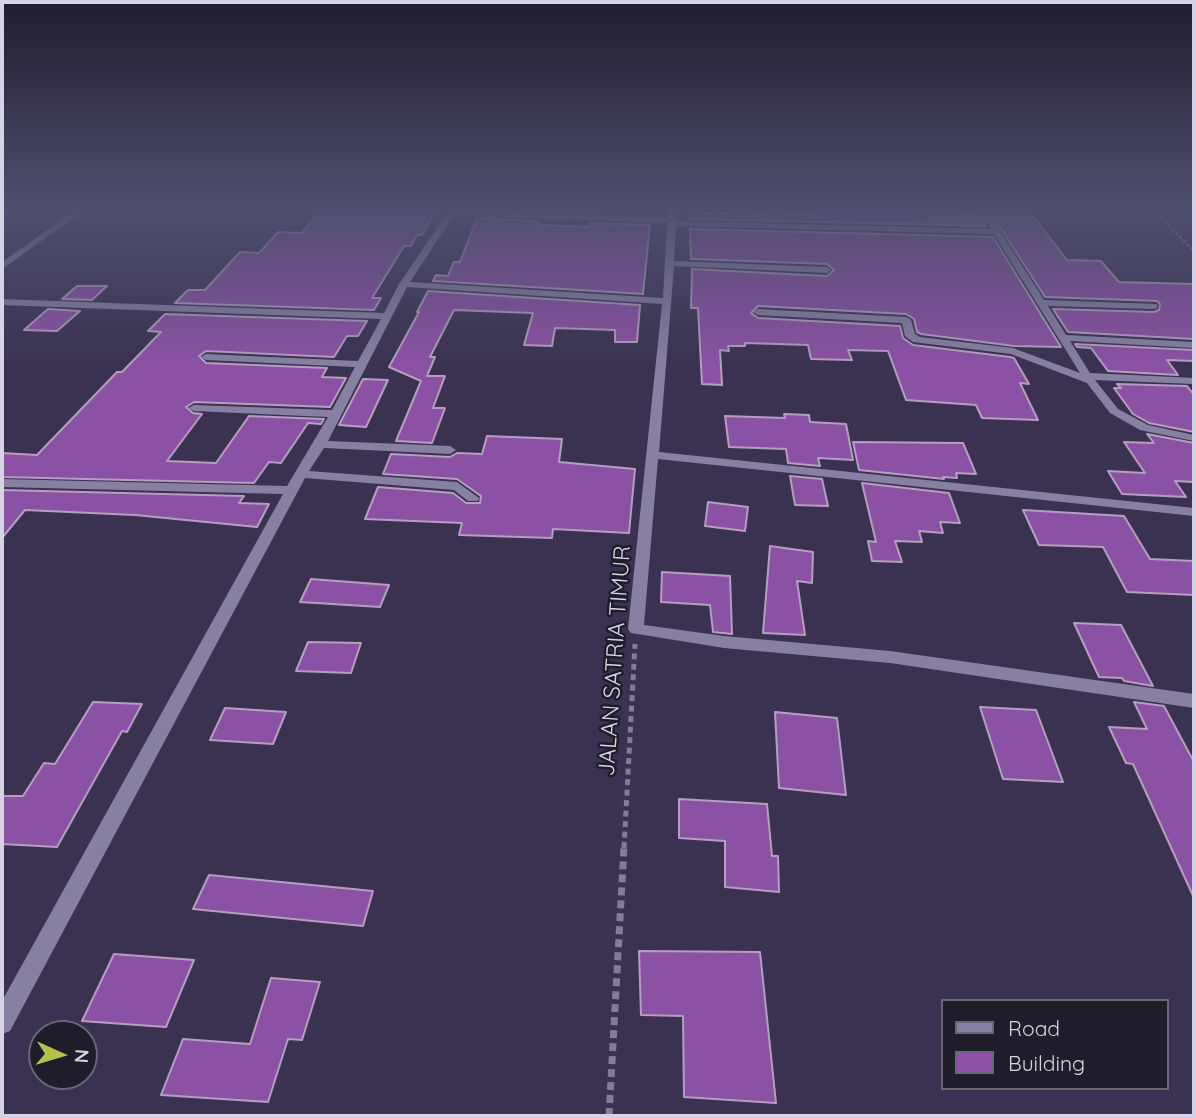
<!DOCTYPE html>
<html>
<head>
<meta charset="utf-8">
<style>
	body { margin:0 }
	#map { position:relative; width:1196px; height:1118px; overflow:hidden; background:#3a3250; font-family:Quicksand,sans-serif }
	canvas { display:block }
	.frame { position:absolute; inset:0; border:4px solid #d6d3e6; pointer-events:none }
	.legend { position:absolute; left:941px; top:999px; width:228px; height:91px; box-sizing:border-box; background:#201d2b; border:2px solid #696676; margin:0; padding:9px 12px; list-style:none; font-size:21px; color:#d6d3e6 }
	.legend li { display:flex; align-items:center; gap:14px; height:35px }
	.legend b { width:35px; border:2px solid #696676 }
	.north { position:absolute; left:28px; top:1020px; width:70px; height:70px; box-sizing:border-box; background:#201d2b; border:2px solid #696676; border-radius:50%; rotate:94deg; font-size:19px; font-weight:700; line-height:28px; text-align:center; color:#d6d3e6 }
	.north::after { content:''; display:block; margin:auto; width:24px; height:32px; background:#b6c149; clip-path:polygon(50% 0,100% 100%,50% 72%,0 100%) }
</style>
</head>
<body>
<div id="map">
<canvas width="1196" height="1118"></canvas>
<div class="frame"></div>
<ul class="legend">
<li><b style="height:9px;background:#8880a3"></b>Road</li>
<li><b style="height:19px;background:#8b51a4"></b>Building</li>
</ul>
<div class="north">N</div>
</div>
<script>
const c = document.querySelector('canvas').getContext('2d');
c.lineJoin = 'round';
function paint(path, color) { c.fillStyle = color; c.fill(path, 'evenodd'); }
function stroke(path, color, width, dash) { c.strokeStyle = color; c.lineWidth = width; c.lineCap = dash ? 'butt' : 'round'; c.setLineDash(dash || []); c.stroke(path); }
function drawText(font, color, halo, rows, align = 'center') {
  c.font = font + ' Quicksand,sans-serif'; c.lineWidth = 5; c.setLineDash([]); c.textBaseline = 'middle'; c.strokeStyle = halo; c.fillStyle = color; for (const [text, x, y, turn = 0] of rows) {
    c.save(); c.translate(x, y); c.rotate((+turn || 0) * Math.PI / 180); c.textAlign = isNaN(turn) ? turn : align; if (halo) c.strokeText(text, 0, 0); c.fillText(text, 0, 0); c.restore();
  }
}
const building = new Path2D(`
	M322 209H437L422 235H417L411 246H404L372 298H381L374 310 175 303 188 290H205L240 252 259 253 278 232 302 233Z
	M813 209 977 212 986 226 689 219V213L815 215Z
	M1004 211H1029L1067 260 1101 261 1119 282 1194 284V339L1068 332 1053 309 1154 312 1159 310 1160 304 1157 301 1045 297 991 213H1006Z
	M477 218 536 221V223L543 225 588 227 591 223 650 225 643 294 433 281 436 275 448 276 454 262H460Z
	M690 229 993 237 1061 347 1014 346 921 334 917 332 914 319 906 314 758 306 751 313 758 318 900 326 903 338 913 345 1010 357 1014 358 1029 384 1020 383 1038 420 982 418 976 405 906 400 888 351 848 350 852 360 811 359 808 345 745 343V346H728L729 351 720 350 722 385 702 384 698 308H691L692 269 827 276 834 270 827 264 691 259Z
	M77 286H107L92 300 62 299Z
	M428 291 640 305 637 342H615V330L555 328 552 346 524 345 533 313 454 310 430 357H435L427 376H445L433 408H445L432 443 396 441 421 381 389 367 419 312H417Z
	M48 309 80 311 57 331 24 330Z
	M165 314 367 321 358 336H347L334 357 206 351 199 356 206 363 327 368 322 377 346 378 330 407 194 402 186 407 193 413 202 414 167 461 216 463 249 416 324 419 321 424 308 423 281 463 269 462 254 483 2 477V453L37 455 117 372H122L161 332 148 331Z
	M1075 344 1194 350V361L1167 360 1178 375 1108 371 1091 348 1077 347Z
	M363 379 388 380 366 427 339 425Z
	M1117 384 1187 386 1194 395V432L1149 423 1133 414 1114 388H1121Z
	M784 414 809 415 810 422 846 424 853 460 818 458 820 466 788 463 786 449 729 447 725 416 785 418Z
	M1147 434 1194 443V482L1175 481 1186 497 1122 494 1108 471 1145 473 1124 442 1154 443Z
	M487 436 562 439 559 462 635 469 629 533 553 529 552 538 459 535 462 523 365 519 378 487 453 493 466 503H480L481 496 457 479 383 474 391 454 450 457 457 453 482 454Z
	M853 442 963 443 976 474 956 473 957 478 943 477 944 479 859 470Z
	M790 476 822 479 828 506 795 505Z
	M862 483 949 493 960 523 940 522 943 533 919 531 922 542 895 541 902 562 872 561 868 541 876 542Z
	M2 490 244 496 239 503 269 504 257 527 135 515 25 510 2 538Z
	M708 502 748 507 745 531 705 526Z
	M1023 510 1124 516 1150 559 1194 561V595L1127 592 1103 547 1039 545Z
	M770 546 813 552 812 583 797 581 805 635 763 633Z
	M662 572 730 576 732 634 713 632 710 605 661 602Z
	M311 579 389 585 380 607 300 602Z
	M1074 623 1121 625 1153 686 1124 681 1122 678 1099 677Z
	M308 642 361 643 351 673 296 671Z
	M93 702 142 704 127 732 122 731 57 847 2 844V796H23L44 763 55 764Z
	M1134 702 1164 706 1194 762V898L1133 764 1126 763 1109 727 1147 729Z
	M980 707 1036 710 1063 782 1003 779Z
	M225 708 286 712 273 744 210 740Z
	M775 712 837 718 846 795 779 788Z
	M679 799 767 804 772 856H778L779 892 725 887V841L679 838Z
	M209 875 373 891 363 926 193 909Z
	M639 951 760 952 776 1103 684 1097 683 1016 641 1015Z
	M114 954 194 960 166 1027 82 1021Z
	M271 978 320 982 302 1040 288 1039 268 1102 161 1095 183 1039 250 1044Z`);
paint(building, '#8b51a4');
stroke(building, '#b59fc0', 2);
stroke(new Path2D(`
	M1152 209 1194 251`), '#827c95', 2.5, [3.5, 2]);
stroke(new Path2D(`
	M624 848 635 644`), '#827c95', 5, [6, 4.5]);
stroke(new Path2D(`
	M609 1116 624 847`), '#827c95', 7, [8, 5]);
paint(new Path2D(`
	M77 209H86L2 269V262Z
	M450 209 668 218 669 209H677L676 221 991 229 978 209H986L1044 300 1157 304V308L1154 309 1048 306 1066 335 1194 342V348L1070 341 1090 373 1194 378V384L1095 380 1118 409 1148 425 1194 435V441L1140 430 1110 413 1087 383 1011 354 913 342 905 336 902 323 758 315 753 312 758 309 906 317 911 320 915 334 920 337 1013 348 1080 373 994 234 676 226 674 261 827 267 831 270 827 273 674 266 659 452 1194 508V516L658 459 644 625 724 636 890 651 1194 694V708L890 663 724 648 631 633 628 629 662 304 407 287 328 441 450 446 456 450 450 454 324 448 309 471 457 482 479 498 478 501H468L454 490 305 478 10 1031 2 1034V1001L283 494 2 487V479L287 486 328 417 194 411 188 408 194 405 332 410 355 367 206 360 201 357 206 354 358 361 381 319 2 305V299L384 313 399 284ZM454 215 667 223 663 298 410 282Z`), '#8880a3');
const sky = c.createLinearGradient(0, 0, 0, 366);
sky.addColorStop(0, '#201c2c');
sky.addColorStop(0.57, '#4f4f6f');
sky.addColorStop(1, '#4f4f6f00');
c.fillStyle = sky;
c.fillRect(0, 0, 1196, 366);
drawText('23px', '#d6d3e6', '#201d2b', [
	["JALAN SATRIA TIMUR",615,661,-86]
]);
</script>
</body>
</html>
